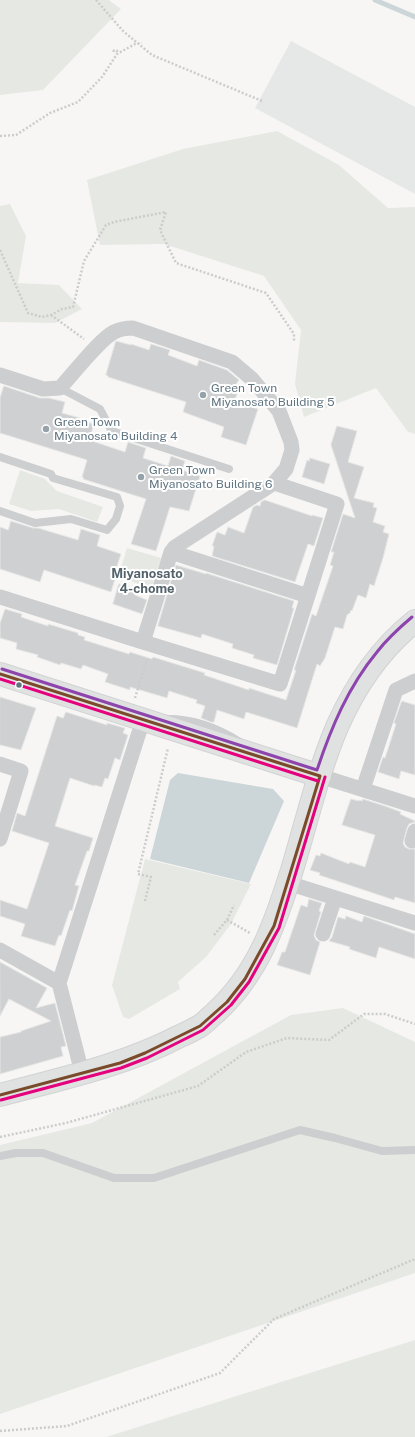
<!DOCTYPE html>
<html>
<head>
<meta charset="utf-8">
<style>
	body { margin:0 }
	canvas { display:block; background:#f7f6f5 }
</style>
</head>
<body>
<canvas width="415" height="1437"></canvas>
<script>
const c = document.querySelector('canvas').getContext('2d');
c.lineJoin = 'round';
function paint(path, color) { c.fillStyle = color; c.fill(path, 'evenodd'); }
function stroke(path, color, width, dash) { c.strokeStyle = color; c.lineWidth = width; c.lineCap = dash ? 'butt' : 'round'; c.setLineDash(dash || []); c.stroke(path); }
function drawText(font, color, halo, rows, align = 'center') {
  c.font = font + ' "Public Sans",sans-serif'; c.lineWidth = 4; c.setLineDash([]); c.textBaseline = 'middle'; c.strokeStyle = halo; c.fillStyle = color; for (const [text, x, y, turn = 0] of rows) {
    c.save(); c.translate(x, y); c.rotate((+turn || 0) * Math.PI / 180); c.textAlign = isNaN(turn) ? turn : align; if (halo) c.strokeText(text, 0, 0); c.fillText(text, 0, 0); c.restore();
  }
}
paint(new Path2D(`
	M291 41 415 107V194L255 108Z`), '#e6e8e7');
paint(new Path2D(`
	M0 0H109L121 9 43 90 0 95Z
	M277 131 339 165 388 208 415 207V434L408 432 376 388 304 417 295 384 301 330 264 276 164 244 100 245 87 180 183 149Z
	M10 204 26 236 18 283 59 285 82 309 55 323 0 322V206Z
	M20 470 45 479 57 491 103 507 97 522 59 509 31 511 9 504Z
	M127 548 161 558 151 588 118 577Z
	M145 859 251 884 231 924 206 957 178 982 180 989 129 1019 123 1017 112 985Z
	M343 1008 415 1042V1273L0 1414V1145L92 1123 291 1015Z
	M415 1340V1437H106Z`), '#e6e9e3');
paint(new Path2D(`
	M178 773 273 789 284 801 249 883 150 859 170 780Z`), '#ccd6d8');
stroke(new Path2D(`
	M375 0 415 17`), '#ccd6d8', 5);
const building = new Path2D(`
	M116 341 131 345V344L149 350 151 344 170 350 168 355 197 366 199 360 227 370 239 380 232 390 238 392 234 402 258 409 246 445 221 437 224 427 183 412 186 402 108 377V376L106 375Z
	M4 386 40 398H49L65 402 62 413 80 418V420L94 424 89 440 125 452 128 442 146 448 143 458 168 466 171 456 185 461 182 470 200 476 189 511 170 507 156 551 131 544 146 499 83 479 84 478 82 477 87 460 0 433V398Z
	M337 426 357 431 348 462 364 467 354 498 374 503 373 507 377 508 373 522 385 526 383 532 389 534 383 558 374 586 370 584 366 598 358 595 352 611 351 610 350 613 347 615 343 629 335 627 325 658 320 666 317 664 297 728 246 712 244 719 217 710 214 722H211L201 718 205 706 196 703 197 700 169 691 167 698 130 687V690L105 682 108 674 83 665 81 669 61 663 60 665 37 657 38 655 16 649 17 643 0 638V623L5 609 22 614 21 617 48 626V624L78 633V635L85 637 84 640 129 654 130 652 152 659 153 657 205 673 204 675 249 690V688L286 700 296 670H294L312 614 316 616 333 566 330 565 334 552H331L343 514 355 518 331 445Z
	M310 458 330 464 324 484 302 477 307 460 309 461Z
	M265 500 312 516V515L323 518 314 546 308 544 295 582 212 556 214 546H212L217 532 225 535 228 527 244 533 253 507 257 505 260 506 261 502Z
	M11 521 33 528H38L78 540 81 529 100 535 97 546 121 554 116 569H118L111 592 44 570 40 582 0 569V527L8 530Z
	M176 565 206 574V573L294 601 292 608H294L277 665 253 658 254 655 232 648 233 644 202 634 201 638 158 626Z
	M119 584 136 589 135 595 147 600 142 614 113 604Z
	M0 697 36 708 21 750 0 745Z
	M402 701 415 705V775L401 771 399 779 378 772 383 757 385 758 396 724 394 723Z
	M66 712 107 725V723L125 728 123 733 128 735 120 760 115 758 108 779 105 778 102 787 94 785V786L70 778 55 826 93 838 89 851H87L75 885 79 886 72 911 70 910 61 936 59 935 55 946 21 936 25 924 0 916V900L27 909 49 843 12 831 17 813 25 816 57 716 63 718Z
	M351 799 359 801V800L362 801 363 799 385 806 401 812 400 814 415 821V822L409 824 407 828 403 843 405 847 409 849H415V903L395 897 394 900 319 875 320 873 310 870 316 855 320 856 321 853 349 864 350 862 365 867 375 835 342 825Z
	M309 899 322 903 319 911 321 912 314 935 316 940 320 942 310 975 277 965 282 952H285L301 905 307 907Z
	M346 916 362 922 364 916 415 934V959L379 947 376 958 349 949 350 947 329 941 332 937 338 917 345 919Z
	M0 962 47 988 36 1008 55 1003 66 1046 61 1047 63 1056 0 1074V1037L21 1032V1031L51 1021 9 999 0 1016Z`);
paint(building, '#cfd0d1');
stroke(building, '#e6e6e5', 1);
const secondary = new Path2D(`
	M0 674 320 776
	M0 1095C60 1079 122 1066 178 1037 185 1034 193 1030 200 1026 205 1023 210 1017 215 1013 258 974 275 924 292 870 306 824 318 772 337 727 355 686 380 649 415 621`);
stroke(secondary, '#d2d3d4', 24);
stroke(new Path2D(`
	M96 0 123 31 152 55 262 101
	M113 50 114 51 116 50 119 53
	M0 136 16 135 50 113 78 102 102 77 117 54 135 44 142 43
	M0 250 28 313 42 317 51 315 62 309 73 307 84 261 106 225 114 222 166 212 160 230 176 263 266 293 294 334V342
	M51 315 84 339
	M135 698 147 659
	M145 901 151 877 138 874 168 748
	M227 920 250 933
	M214 935 227 920 234 905
	M0 1137 66 1123 198 1086 246 1052 287 1038 329 1040 364 1014H385L415 1024
	M0 1431 67 1426 220 1373 274 1319 415 1259`), '#cbcccc', 2.5, [2, 2]);
stroke(new Path2D(`
	M60 388 100 409 110 428 115 432 229 469
	M0 457 51 474 53 478 117 497 120 506 116 519 107 530 71 519 35 523 0 511
	M168 719C194 719 218 728 240 742
	M0 1156 16 1153H43L114 1178H154L300 1130 335 1138 382 1151 415 1150`), '#cccecf', 8);
stroke(new Path2D(`
	M0 375 43 389 60 388C72 375 100 339 114 332 120 329 126 328 133 328L232 362 252 379 279 411 291 442 292 450 286 469 274 483 175 547 171 552 143 642 0 597
	M171 552 308 596
	M143 642 280 684 337 504 274 483
	M0 764 21 771 0 839
	M320 776 415 806
	M363 789 396 690 415 681
	M412 841 415 831
	M288 883 415 923
	M323 934 335 898
	M0 950 59 983
	M82 1073 59 983 143 720`), '#cccecf', 15);
stroke(secondary, '#e0e1e1', 22);
stroke(new Path2D(`
	M0 674 320 776
	M0 1095 120 1063 145 1053 200 1026 227 1002 245 979 274 926 320 776`), '#7a4b2a', 3);
stroke(new Path2D(`
	M0 679 318 781
	M1 1100 121 1068 147 1058 203 1030 231 1005 249 982 279 928 325 777`), '#e5007d', 3);
stroke(new Path2D(`
	M2 669 317 770C331 728 348 687 377 652 387 639 399 628 412 617`), '#8e44ad', 3);
for (const [x, y, r, color] of [
	[203,395,4,"#96a2aa"],
	[46,429,4,"#96a2aa"],
	[141,477,4,"#96a2aa"],
	[19,685,3.5,"#617581"]
]) { const dot = new Path2D(); dot.arc(x, y, r, 0, 2 * Math.PI); c.fillStyle = color; c.fill(dot); stroke(dot, '#fff', 1.5); }
drawText('12px', '#617581', '#fff', [
	["Green Town",211,388],
	["Miyanosato Building 5",211,402],
	["Green Town",54,422],
	["Miyanosato Building 4",54,436],
	["Green Town",149,470],
	["Miyanosato Building 6",149,484]
], 'left');
drawText('bold 13px', '#53626b', '#fff', [
	["Miyanosato",147,574],
	["4-chome",147,589]
]);
</script>
</body>
</html>
